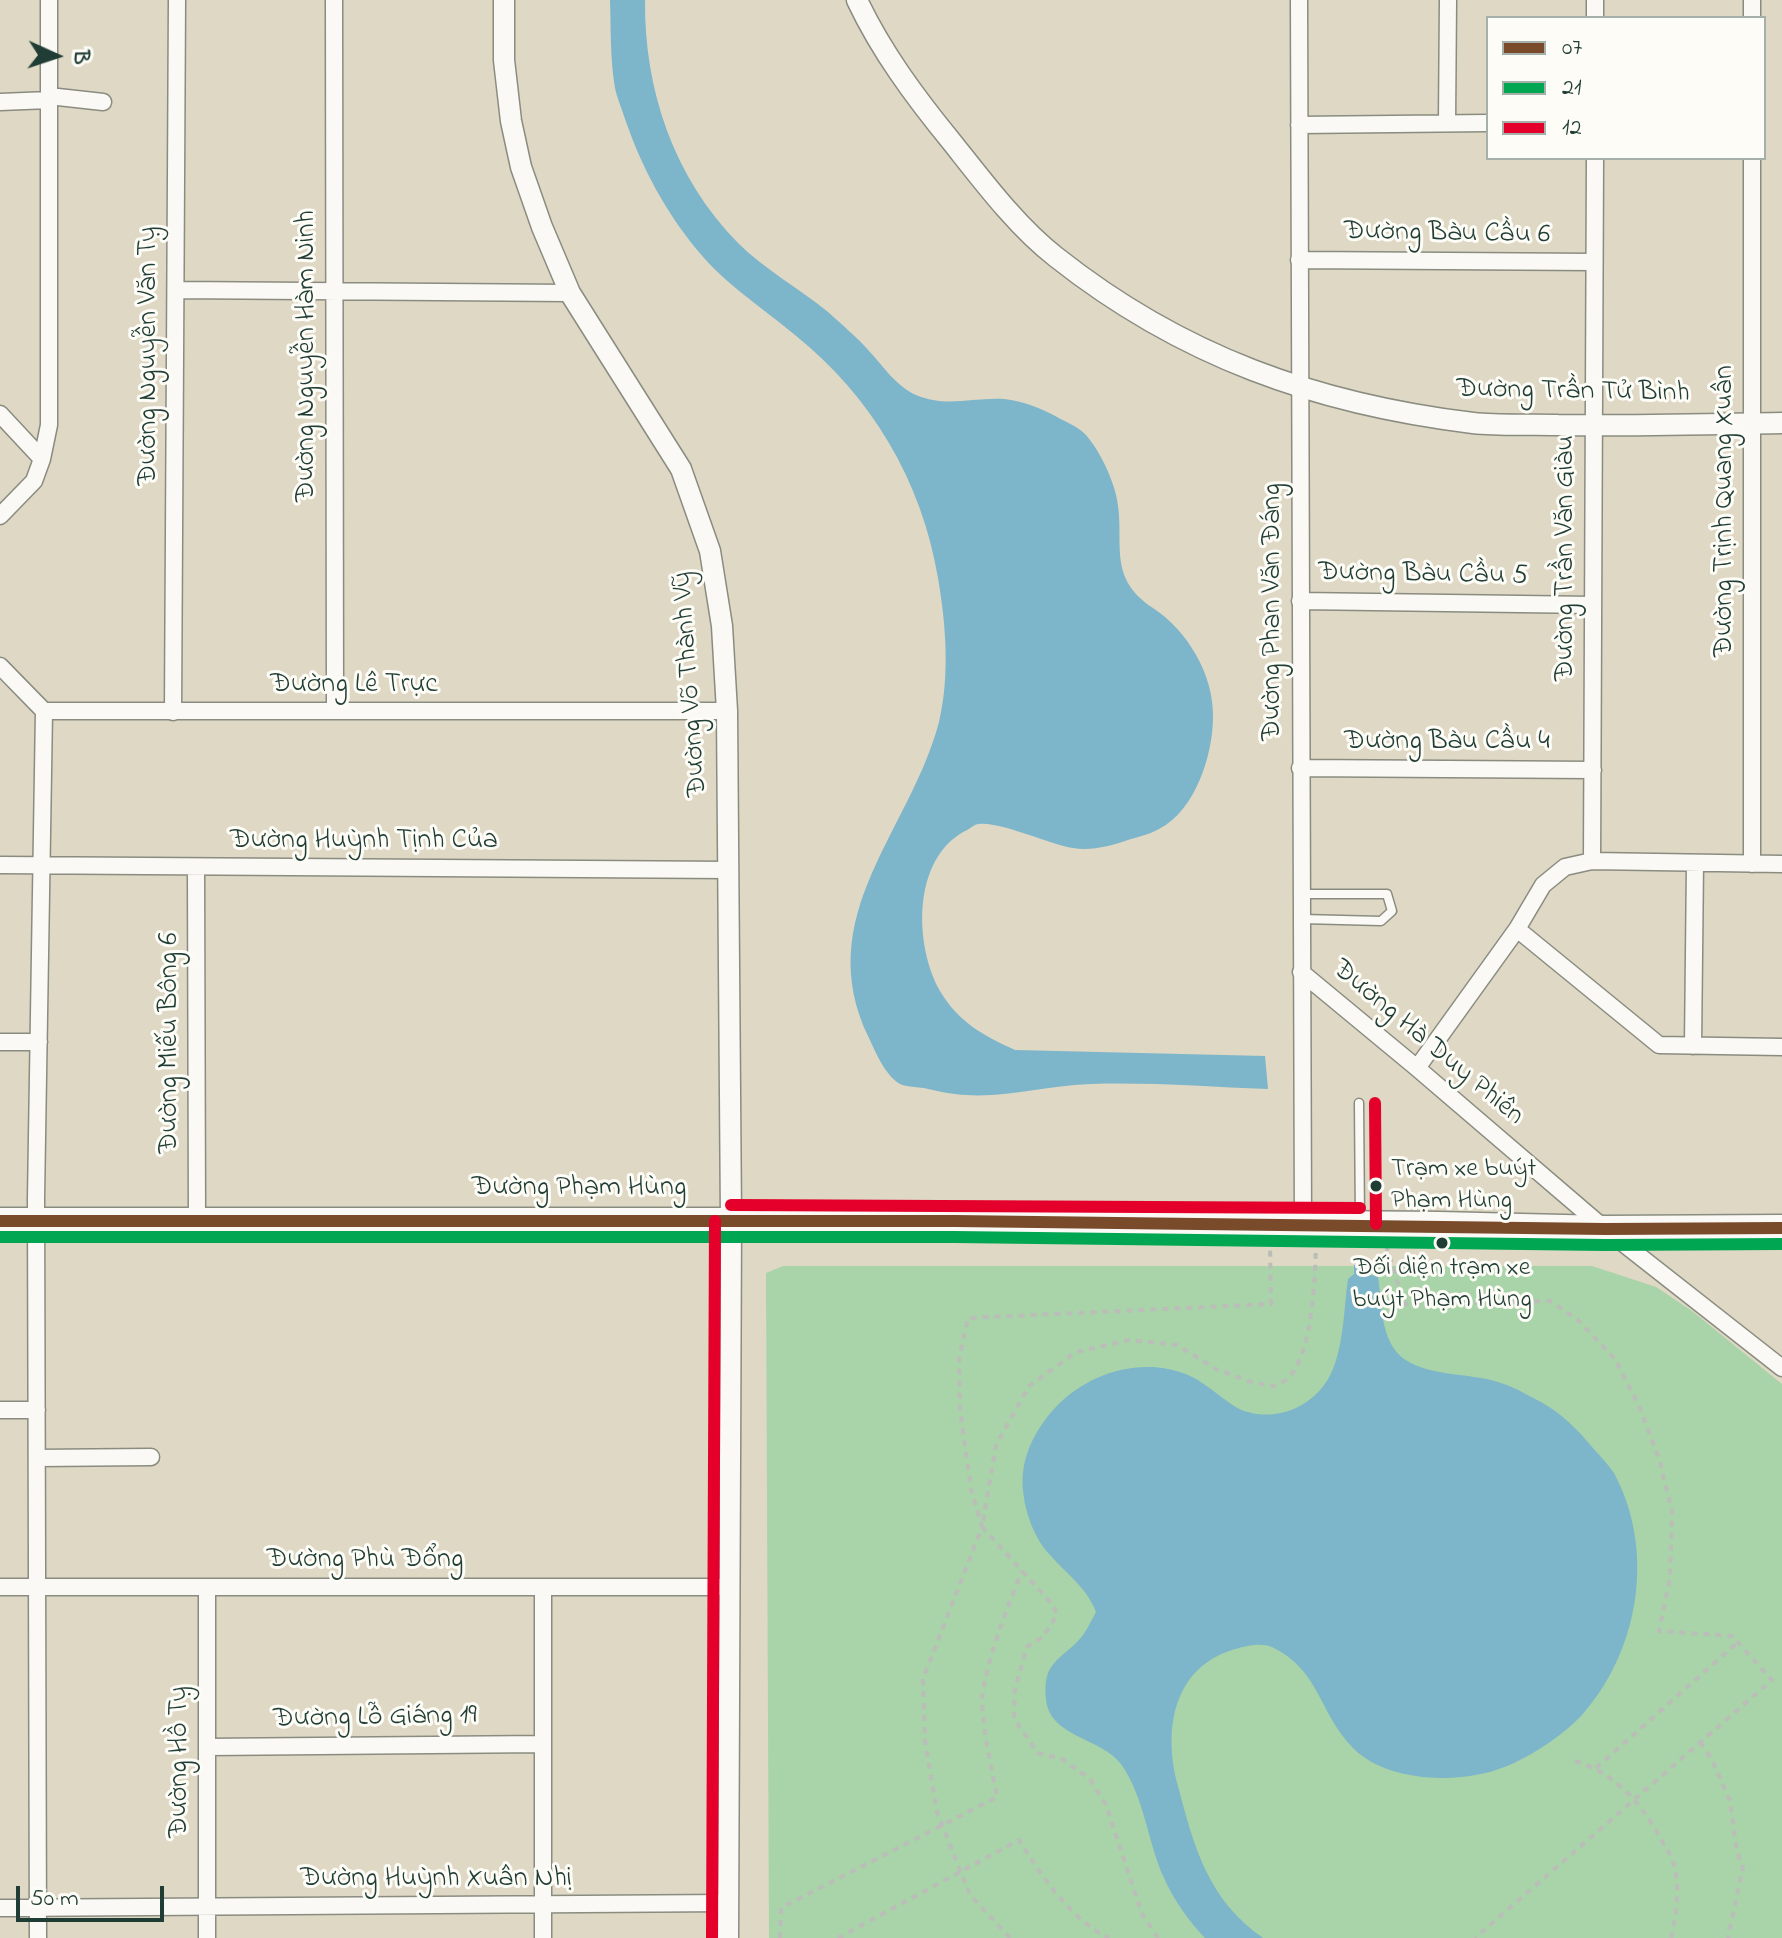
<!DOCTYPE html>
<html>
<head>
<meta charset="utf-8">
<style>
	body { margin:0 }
	#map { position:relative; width:1782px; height:1938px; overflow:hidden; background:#ded8c4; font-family:"Indie Flower",sans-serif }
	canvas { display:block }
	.legend { position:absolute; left:1486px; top:16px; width:280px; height:144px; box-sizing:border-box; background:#fdfcf7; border:2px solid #a4b0a9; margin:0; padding:10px 14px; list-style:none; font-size:24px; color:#1f3d34 }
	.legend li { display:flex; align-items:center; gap:16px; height:40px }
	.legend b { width:40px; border:2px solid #a4b0a9 }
	.north { position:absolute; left:16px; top:16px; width:80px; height:80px; -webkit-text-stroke:6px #fdfcf7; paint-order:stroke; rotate:93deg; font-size:22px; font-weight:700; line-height:32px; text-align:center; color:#1f3d34 }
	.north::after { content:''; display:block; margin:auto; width:28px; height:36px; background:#1f3d34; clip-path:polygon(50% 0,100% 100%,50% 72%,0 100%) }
	.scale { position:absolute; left:16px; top:1886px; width:148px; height:36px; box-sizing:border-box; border:4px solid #1f3d34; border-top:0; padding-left:10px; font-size:24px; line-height:28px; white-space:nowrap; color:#1f3d34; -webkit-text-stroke:6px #fdfcf7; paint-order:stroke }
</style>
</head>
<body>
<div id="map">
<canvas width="1782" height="1938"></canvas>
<ul class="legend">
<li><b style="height:10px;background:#7a4b2a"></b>07</li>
<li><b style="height:10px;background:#00a651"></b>21</li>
<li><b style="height:10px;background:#e4002b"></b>12</li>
</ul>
<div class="north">B</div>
<div class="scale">50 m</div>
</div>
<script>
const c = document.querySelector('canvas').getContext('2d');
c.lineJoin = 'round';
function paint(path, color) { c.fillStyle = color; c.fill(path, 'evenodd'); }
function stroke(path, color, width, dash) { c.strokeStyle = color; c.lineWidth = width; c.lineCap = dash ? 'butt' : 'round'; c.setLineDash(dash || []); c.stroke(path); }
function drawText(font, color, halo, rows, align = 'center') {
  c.font = font + ' "Indie Flower",sans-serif'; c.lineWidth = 6; c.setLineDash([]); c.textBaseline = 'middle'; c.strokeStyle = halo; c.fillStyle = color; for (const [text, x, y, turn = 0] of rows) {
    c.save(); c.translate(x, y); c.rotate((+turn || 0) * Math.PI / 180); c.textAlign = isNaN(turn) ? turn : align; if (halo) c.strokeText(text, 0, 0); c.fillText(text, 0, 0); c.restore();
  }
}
paint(new Path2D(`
	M783 1266H1592L1656 1287 1692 1311 1782 1384V1938H769L766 1273Z`), '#a9d3a8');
paint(new Path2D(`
	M610 0H645C644 90 674 178 738 243 765 270 799 288 828 312 842 325 857 337 869 351 884 367 896 386 916 395 946 408 974 397 1004 399 1023 401 1041 408 1057 417 1066 422 1078 427 1085 434 1098 448 1110 473 1115 491 1128 538 1103 575 1153 608 1187 630 1214 675 1213 717 1213 755 1195 811 1159 829 1150 834 1138 837 1128 840 1110 846 1092 851 1073 848 1049 844 999 821 979 824 974 824 970 829 965 831 912 859 914 945 940 991 958 1022 984 1036 1015 1050L1265 1056 1268 1089C1209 1087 1150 1082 1091 1084 1046 1085 1001 1100 955 1094 945 1093 934 1090 924 1088 917 1087 906 1087 900 1084 885 1075 876 1053 869 1038 810 916 910 832 939 722 950 676 946 624 938 578 922 481 871 396 795 335 763 308 725 284 698 251 665 211 642 168 625 119 622 109 617 98 615 88 610 60 611 29 610 0Z
	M1371 1264V1275L1378 1277C1382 1303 1380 1342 1404 1359 1432 1378 1473 1372 1504 1384 1516 1388 1529 1396 1541 1402 1561 1413 1578 1430 1592 1447 1599 1455 1608 1464 1614 1473 1656 1551 1639 1652 1581 1716 1563 1735 1537 1752 1514 1763 1469 1785 1388 1785 1352 1747 1319 1713 1319 1669 1272 1647 1261 1642 1244 1646 1232 1650 1172 1669 1163 1732 1178 1786 1194 1847 1208 1900 1263 1938H1205C1188 1920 1174 1900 1164 1878 1147 1841 1145 1798 1121 1764 1102 1738 1049 1737 1046 1699 1043 1665 1056 1662 1076 1643 1085 1635 1090 1623 1096 1612 1087 1588 1068 1575 1051 1556 1035 1540 1025 1513 1023 1490 1020 1459 1034 1431 1055 1408 1088 1373 1141 1356 1188 1375 1207 1383 1228 1405 1244 1411 1280 1423 1319 1404 1333 1369 1344 1342 1344 1307 1348 1279L1354 1274V1265Z`), '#7db5cb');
const service = new Path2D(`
	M1302 894H1387L1392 911 1381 921 1302 919
	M1359 1103 1360 1222`);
const minor = new Path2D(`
	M334 0 335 711
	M1299 0 1303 1224
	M1752 0V18
	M1595 18V0
	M49 96 103 102
	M0 102 49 100
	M1447 122 1448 0
	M1299 125 1488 123
	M1752 158V864
	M1299 260 1594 262
	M176 290 570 293
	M0 414 42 459
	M0 516 34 481 42 459 49 425V0
	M1300 601 1593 605
	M0 666 44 711H727
	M173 712 177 0
	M1300 768 1593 770
	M1592 861 1595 158
	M0 865 729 870
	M196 867 197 1220
	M1517 929 1659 1045 1782 1047
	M1301 972 1417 1068 1605 1229 1782 1368
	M0 1042H39
	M1693 1046 1695 863
	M1417 1068 1517 929 1543 885 1565 867 1592 861 1782 864
	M0 1410H37
	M37 1458 151 1457
	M0 1587H730
	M543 1588V1938
	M207 1747 543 1744
	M0 1908 728 1903
	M38 1938 36 1198 44 711
	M207 1938V1587`);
const tertiary = new Path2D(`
	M504 0V60L511 121 521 167 542 227 570 293 681 469 710 551 722 626 727 711 731 1221 728 1938
	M857 0C881 51 915 97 951 141 982 180 1017 227 1056 257 1181 356 1316 404 1473 423 1501 426 1530 424 1558 425 1632 426 1707 424 1782 423`);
const primary = new Path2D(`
	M0 1221H955L1439 1225 1605 1229 1782 1228`);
stroke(service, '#8a8c80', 11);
stroke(minor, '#8a8c80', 19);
stroke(tertiary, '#8a8c80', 23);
stroke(primary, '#8a8c80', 29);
stroke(new Path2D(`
	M1386 1245 1404 1304 1550 1301 1577 1319 1615 1359 1640 1408 1659 1459 1672 1511 1670 1578 1659 1631 1732 1636 1772 1680 1475 1938
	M1700 1742 1711 1758 1730 1801 1737 1852 1743 1866 1728 1938
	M1575 1761C1617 1774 1643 1805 1663 1843 1667 1849 1672 1857 1674 1865 1680 1883 1676 1920 1671 1938
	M1596 1768 1738 1642
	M780 1938 781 1908 997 1797C992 1771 979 1714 983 1691 990 1651 1007 1608 1022 1571
	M838 1938 1019 1840C1040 1874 1072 1921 1109 1938
	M1010 1938 970 1895 937 1812 925 1741 923 1679 982 1527 971 1489 960 1410 959 1359 968 1318 1271 1304 1270 1246
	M1158 1938 1142 1914 1106 1805 1090 1779 1062 1759 1038 1753 1014 1719 1015 1688 1027 1647 1043 1637 1057 1615 1053 1605 982 1527 996 1445 1029 1386 1076 1352 1129 1340 1177 1345 1216 1369 1251 1382 1273 1386C1278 1384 1286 1381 1289 1377 1313 1351 1315 1277 1316 1243`), '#babdb8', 4, [6, 6]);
stroke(service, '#faf9f6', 8);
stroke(minor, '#faf9f6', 16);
stroke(tertiary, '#faf9f6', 20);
stroke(primary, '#faf9f6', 26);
stroke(new Path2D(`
	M0 1221H955L1605 1229 1782 1228`), '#7a4b2a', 12);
stroke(new Path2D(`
	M0 1237H955L1605 1245 1782 1244`), '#00a651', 12);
stroke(new Path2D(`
	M1375 1103 1376 1224
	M731 1205 1360 1208
	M712 1938 715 1221`), '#e4002b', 12);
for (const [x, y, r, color] of [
	[1376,1186,7,"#1f3d34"],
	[1442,1243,7,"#1f3d34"]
]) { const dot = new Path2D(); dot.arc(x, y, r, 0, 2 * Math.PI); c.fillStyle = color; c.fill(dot); stroke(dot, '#fdfcf7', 3); }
drawText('26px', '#1f3d34', '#fdfcf7', [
	["Trạm xe buýt",1391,1171],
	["Phạm Hùng",1391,1203],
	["Đối diện trạm xe",1442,1270,"center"],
	["buýt Phạm Hùng",1442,1302,"center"]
], 'left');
drawText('28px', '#1f3d34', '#fdfcf7', [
	["Đường Bàu Cầu 6",1447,235,1],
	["Đường Nguyễn Văn Tỵ",150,356,-90],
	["Đường Nguyễn Hàm Ninh",308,356,-90],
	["Đường Trần Tử Bình",1573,393,1],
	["Đường Trịnh Quang Xuân",1726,511,-90],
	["Đường Trần Văn Giàu",1567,558,-90],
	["Đường Bàu Cầu 5",1423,576,1],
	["Đường Phan Văn Đáng",1274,612,-90],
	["Đường Võ Thành Vỹ",692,684,-94],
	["Đường Lê Trực",354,686],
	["Đường Bàu Cầu 4",1447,743],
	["Đường Huỳnh Tịnh Của",364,842],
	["Đường Miếu Bông 6",171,1043,-90],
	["Đường Hà Duy Phiên",1427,1044,40],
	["Đường Phạm Hùng",579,1189],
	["Đường Phù Đổng",365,1561],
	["Đường Lỗ Giáng 19",375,1719,-1],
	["Đường Hồ Tỵ",181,1762,-90],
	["Đường Huỳnh Xuân Nhị",436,1880]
]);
</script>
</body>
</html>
